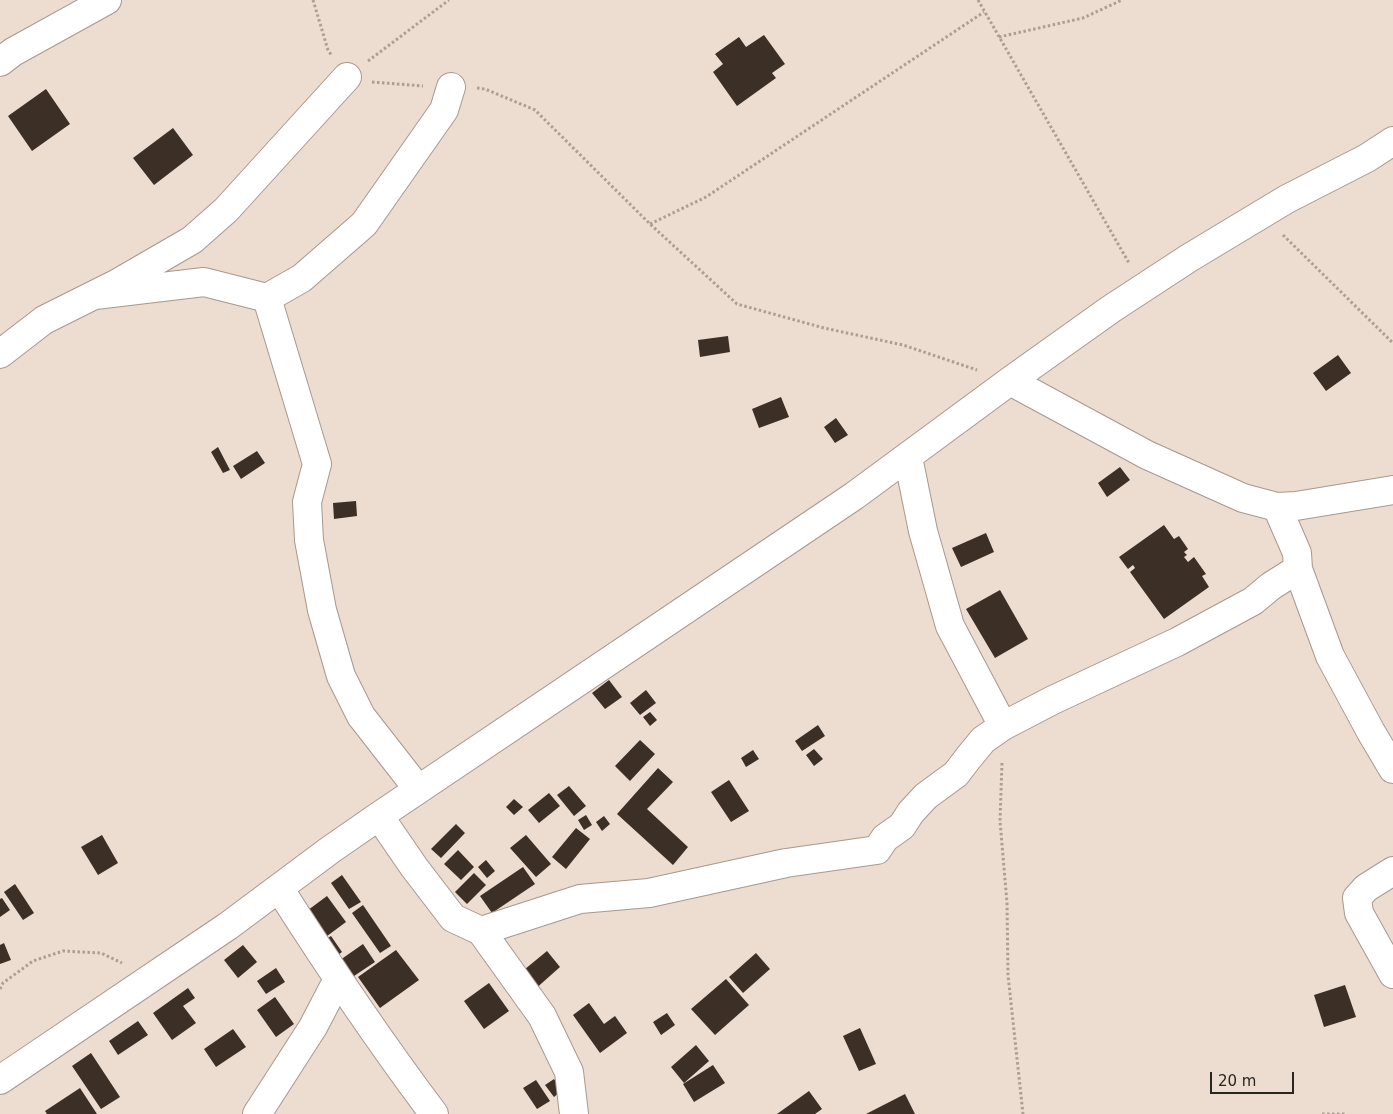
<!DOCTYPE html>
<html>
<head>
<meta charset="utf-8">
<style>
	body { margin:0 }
	#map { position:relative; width:1393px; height:1114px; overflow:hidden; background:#eddcd0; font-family:"DejaVu Sans",sans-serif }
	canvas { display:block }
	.scale { position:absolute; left:1210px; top:1072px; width:84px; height:22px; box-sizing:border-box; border:2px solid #2a241f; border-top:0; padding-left:6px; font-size:15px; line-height:18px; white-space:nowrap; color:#2a241f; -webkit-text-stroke:4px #eddcd0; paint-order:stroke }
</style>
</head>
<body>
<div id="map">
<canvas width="1393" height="1114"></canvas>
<div class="scale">20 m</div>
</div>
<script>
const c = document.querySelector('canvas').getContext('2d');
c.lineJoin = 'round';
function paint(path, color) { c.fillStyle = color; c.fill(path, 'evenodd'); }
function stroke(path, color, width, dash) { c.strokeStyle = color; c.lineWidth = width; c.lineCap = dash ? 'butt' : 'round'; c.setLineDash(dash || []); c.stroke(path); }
paint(new Path2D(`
	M764 35 785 64 772 73 776 78 737 106 713 72 723 64 715 54 739 37 746 47Z
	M46 89 70 124 32 151 8 116Z
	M173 128 193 155 154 185 133 158Z
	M728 336 730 352 700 357 698 340Z
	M1338 355 1351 373 1326 391 1313 373Z
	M781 397 789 417 759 428 752 409Z
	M836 418 848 435 835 443 824 427Z
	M218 447 230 470 223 473 211 452Z
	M257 451 265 463 241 479 233 466Z
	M1120 467 1130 480 1107 497 1098 483Z
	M356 501 357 516 334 519 333 503Z
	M1164 525 1174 539 1179 536 1188 549 1184 552 1187 555 1184 557 1188 562 1194 557 1206 574 1202 576 1209 587 1164 619 1130 572 1135 568 1133 565 1128 569 1119 557Z
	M986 533 994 552 961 567 952 548Z
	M1000 590 1028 639 995 658 966 609Z
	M609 680 622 697 605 709 592 693Z
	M646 690 656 703 640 715 630 703Z
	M650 712 657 720 650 726 643 717Z
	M818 725 825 736 802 751 795 741Z
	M640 740 655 754 630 781 615 766Z
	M814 749 823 759 814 766 806 755Z
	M753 750 759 759 746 767 741 758Z
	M658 768 673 782 647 809 688 847 673 865 617 814Z
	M729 780 749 811 731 822 711 792Z
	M569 786 586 806 574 816 557 795Z
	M549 793 560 806 539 823 528 810Z
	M514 799 523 807 514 815 506 807Z
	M586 815 592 825 584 830 578 820Z
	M604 816 610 824 602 831 596 822Z
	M456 824 465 833 441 858 431 849Z
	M576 828 590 839 566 869 552 857Z
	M102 835 118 863 98 875 81 847Z
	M526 835 551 864 536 877 510 848Z
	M458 850 474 867 461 880 444 864Z
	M486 860 495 871 487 878 478 867Z
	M523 867 535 884 492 913 480 896Z
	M474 873 486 885 467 904 455 892Z
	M342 875 361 902 349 909 331 883Z
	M15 884 34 913 23 920 4 892Z
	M327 896 346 922 319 942 300 916Z
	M2 898 10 910 0 917V899Z
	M363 905 391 946 380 953 352 913Z
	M331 936 342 952 329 962 317 945Z
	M4 943 11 960 0 964V945Z
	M363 944 375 962 345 982 333 965Z
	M243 945 257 962 238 978 224 960Z
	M396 950 419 980 380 1008 358 977Z
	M547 951 560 967 533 991 519 974Z
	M756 953 770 969 743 993 729 977Z
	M276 968 285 982 266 994 257 981Z
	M726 979 749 1005 715 1035 691 1009Z
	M489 983 509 1011 484 1029 464 1001Z
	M1345 985 1356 1017 1324 1027 1314 995Z
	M188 988 195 998 183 1006 196 1023 172 1040 153 1013Z
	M275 997 294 1024 276 1037 257 1010Z
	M589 1003 604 1024 615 1016 627 1033 600 1053 573 1015Z
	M667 1013 675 1025 661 1035 653 1022Z
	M138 1021 148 1035 118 1055 109 1041Z
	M860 1028 876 1064 859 1071 843 1036Z
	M233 1029 246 1047 216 1067 204 1049Z
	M696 1045 709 1061 684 1083 671 1067Z
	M91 1053 120 1097 101 1109 72 1066Z
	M713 1065 725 1083 694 1102 683 1084Z
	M554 1079 562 1090 554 1097 545 1085Z
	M536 1080 550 1101 537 1109 523 1088Z
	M80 1088 97 1114H47L45 1111Z
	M809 1091 822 1109 815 1114H777Z
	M905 1094 915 1114H866Z`), '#3c2f26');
const minor = new Path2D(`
	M0 62 13 52 107 0
	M95 295 204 282 267 298 302 278 364 224 444 110 451 87
	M267 298 317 464 307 502 309 540 322 610 341 676 361 716 418 789
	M0 354 44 320 116 284 192 240 226 210 347 77
	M1010 381 1147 455 1243 498 1277 507 1296 506 1393 490
	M908 457 923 531 950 626 1003 726
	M1277 507 1297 553 1298 569 1330 656 1371 732 1393 769
	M379 816 414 867 453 918 481 931 580 899 649 893 786 863 877 850 885 838 902 826 911 812 926 796 956 774 969 757 983 740 1003 726 1053 700 1177 642 1253 601 1271 586 1298 569
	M1393 871 1366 888 1357 898 1359 913 1393 974
	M279 888C328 965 379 1041 434 1114
	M481 931 542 1016 569 1072 574 1114
	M0 1080 228 926 330 850 379 816 854 496 1010 381 1111 309 1189 258 1262 214 1287 199 1367 158 1393 141
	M257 1114 313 1027 338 979`);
stroke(minor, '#a8988d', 30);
stroke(new Path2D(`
	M313 0 328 50 332 56
	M978 0 1129 263
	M999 37 1083 18 1122 0
	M368 61 449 0
	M372 82 423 86
	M477 88 485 89 535 110 650 224 737 304 824 328 903 345 977 370
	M650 224 706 197 984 12
	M1283 235 1393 343
	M1002 763 1000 821 1007 903 1008 975 1023 1114
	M0 989 3 983 33 961 63 951 101 953 122 963
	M1322 1114H1346`), '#ac9e95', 3, [2.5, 2.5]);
stroke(minor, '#fff', 28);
</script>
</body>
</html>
